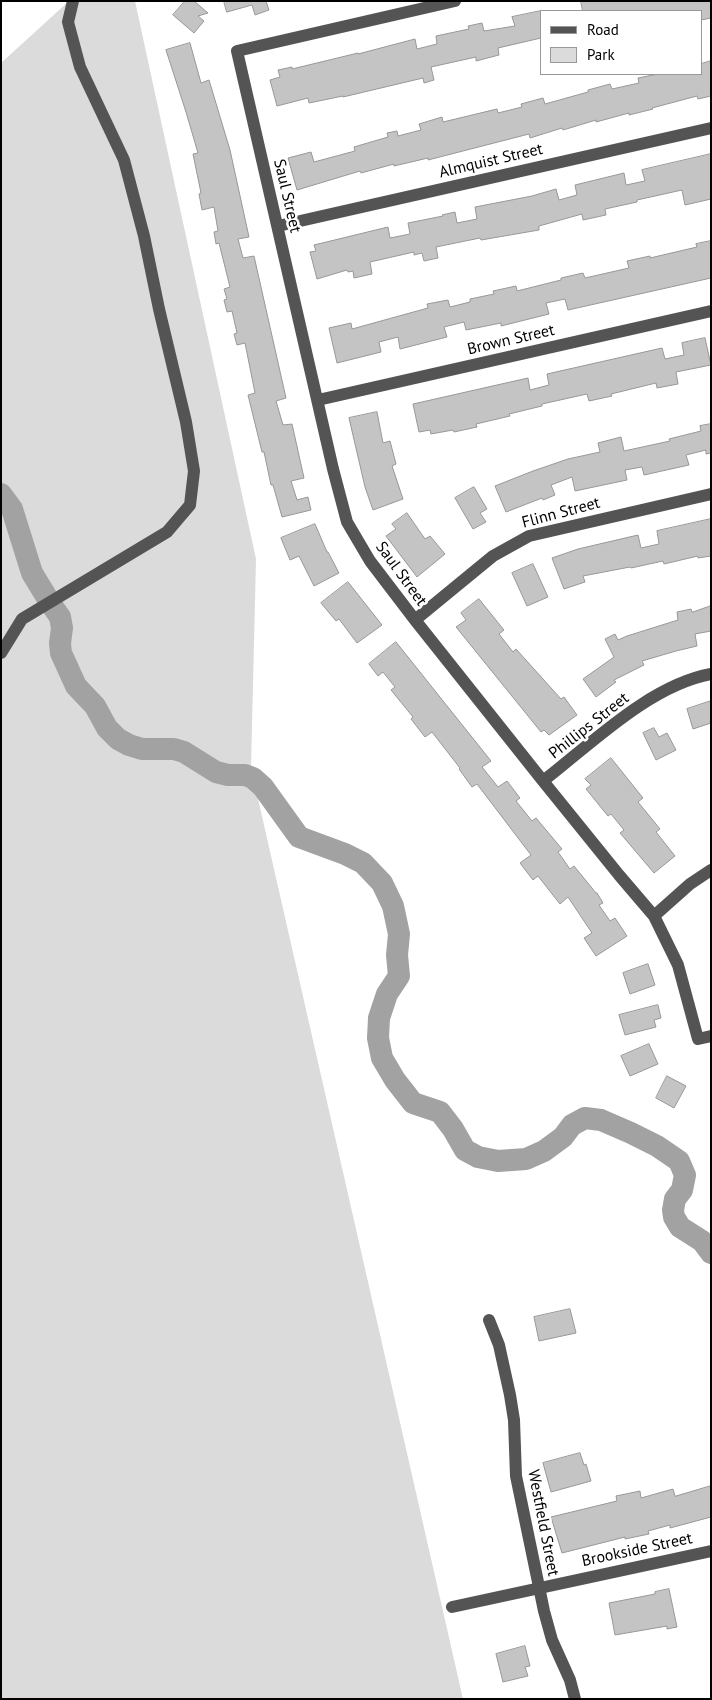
<!DOCTYPE html>
<html>
<head>
<meta charset="utf-8">
<style>
	body { margin:0 }
	#map { position:relative; width:712px; height:1700px; overflow:hidden; background:#fff; font-family:"PT Sans",sans-serif }
	canvas { display:block }
	.frame { position:absolute; inset:0; border:2px solid #000; pointer-events:none }
	.legend { position:absolute; left:540px; top:10px; width:162px; height:65px; box-sizing:border-box; background:#fff; border:1px solid #999; margin:0; padding:6px 9px; list-style:none; font-size:15px; color:#000 }
	.legend li { display:flex; align-items:center; gap:10px; height:25px }
	.legend b { width:25px; border:1px solid #999 }
</style>
</head>
<body>
<div id="map">
<canvas width="712" height="1700"></canvas>
<div class="frame"></div>
<ul class="legend">
<li><b style="height:6px;background:#545454"></b>Road</li>
<li><b style="height:14px;background:#dbdbdb"></b>Park</li>
</ul>
</div>
<script>
const c = document.querySelector('canvas').getContext('2d');
c.lineJoin = 'round';
function paint(path, color) { c.fillStyle = color; c.fill(path, 'evenodd'); }
function stroke(path, color, width, dash) { c.strokeStyle = color; c.lineWidth = width; c.lineCap = dash ? 'butt' : 'round'; c.setLineDash(dash || []); c.stroke(path); }
function drawText(font, color, halo, rows, align = 'center') {
  c.font = font + ' "PT Sans",sans-serif'; c.lineWidth = 5; c.setLineDash([]); c.textBaseline = 'middle'; c.strokeStyle = halo; c.fillStyle = color; for (const [text, x, y, turn = 0] of rows) {
    c.save(); c.translate(x, y); c.rotate((+turn || 0) * Math.PI / 180); c.textAlign = isNaN(turn) ? turn : align; if (halo) c.strokeText(text, 0, 0); c.fillText(text, 0, 0); c.restore();
  }
}
paint(new Path2D(`
	M69 1H135L256 559 251 768 463 1699H1V63Z`), '#dbdbdb');
stroke(new Path2D(`
	M1 494 12 509 32 573 46 596
	M53 607 60 617 62 628 60 643 61 653 76 686 95 706 107 728 118 739 129 745 142 749H174L184 752 216 772 228 775H245L253 778 263 787 299 837 345 854 363 863 382 883 393 906 399 934 397 955 399 976 387 994 379 1018 378 1038 382 1058 395 1080 413 1103 440 1112 453 1129 465 1150 478 1157 498 1161 526 1159 544 1151 563 1137 572 1125 585 1118 601 1120 631 1133 657 1146 679 1161 685 1175 682 1190 675 1199 673 1210 674 1217 680 1227 702 1241 711 1253`), '#a2a2a2', 22);
const building = new Path2D(`
	M185 1H194L208 13 198 16 204 21 194 33 173 15Z
	M224 1H266L269 10 255 15 252 5 227 12Z
	M581 1H711V18L701 20V11H583Z
	M541 11V38L498 48 499 55 476 61V57L431 67 434 80 424 83 423 78 343 97V96L309 103 308 98 277 106 270 80 280 77 278 70 292 67V69L358 53V54L415 39 417 49 437 44 436 36 469 29 468 26 482 23 484 31 515 26 512 17Z
	M190 43 201 83 209 80 230 150 249 237 238 239 243 258 254 256 286 398 276 401 283 425 292 424 304 478 291 481 297 500 308 497 311 510 282 517 273 485H271L264 452H262L248 395 255 393 245 343 237 345 234 334 237 333 232 311 227 312 224 300 227 299 224 289 230 287 219 243 216 244 214 232 218 231 214 207 202 210 199 194 201 193 193 154 198 153 186 112 166 50Z
	M711 61V96L698 99 697 96 652 108 653 109 629 115V113L596 122V120L563 130 562 128 530 138 529 134 428 160V158L394 166V164L361 173 360 171 297 190 288 158 311 152 314 162 355 151 354 147 388 137 387 133 397 131 398 136 421 130 419 124 442 117 443 122 497 109 498 113 522 107 521 104 543 98 545 104 588 92V90L610 84 612 89 639 83 638 78 658 74H701V64Z
	M711 154V199L685 205 682 190 637 200V202L605 209 606 215 583 220 582 214 539 226V230L481 240 480 238 436 247 438 258 424 261 422 253 414 255V252L370 262 372 274 354 278 353 271 348 272 347 270 317 279 310 252 316 251 314 245 388 227 390 238 410 234 408 223 443 216 442 215 455 212 457 223 477 219 475 207 532 196 556 189 559 200 577 195 575 185 624 173 626 185 645 181 642 170Z
	M711 241V278L568 310 565 299 546 303 549 314 501 326V323L466 330 464 322 444 327 447 337 400 349 398 337 379 342 381 352 337 363 329 328 351 323 352 329 428 308 427 304 448 300 450 307 470 302V299L494 294 493 291 516 286 517 291 561 280V278L583 273 585 278 629 268 627 261 650 256V258L697 247 696 244Z
	M705 338 711 365 676 372 678 384 657 388 656 383 611 394 612 396 589 401 587 394 542 404V406L509 414 510 416 476 424 477 427 454 432 453 430 431 434 430 430 419 432 413 404 528 378 530 390 549 385 547 374 662 348 665 359 684 355 682 343Z
	M377 412 383 443 390 441 396 464 392 466 403 499 373 510 365 487 349 418Z
	M711 424V453L706 454V450L686 455 689 465 644 475 642 467 625 470 627 480 575 491 572 477 551 485 555 495 543 500 542 498 506 512 495 486 533 471 568 459 600 452 598 443 621 437 624 451 670 441 669 439 701 431 700 426Z
	M474 487 487 509 480 513 486 522 473 529 455 498Z
	M407 513 425 539 430 536 445 554 417 577 386 536 396 529 392 524Z
	M711 519V556L698 558V556L664 564 663 561 631 568 630 567 583 576 585 582 564 589 552 558 578 549 638 535 641 548 659 544 657 531Z
	M315 524 327 552H328L339 573 314 586 299 556 290 560 281 538Z
	M533 564 548 597 527 606 512 573Z
	M348 582 382 625 357 643 339 619 336 621 321 603Z
	M479 599 504 630 499 634 513 652 516 649 561 699 564 697 577 715 549 735 544 730 541 732 456 627 466 620 461 613Z
	M711 606V631L695 634 697 646 676 651 642 661 644 665 614 680 616 682 596 697 583 679 614 657 605 639 615 634 618 640 627 636 678 620 677 612 691 609 692 612Z
	M396 642 491 761 482 767 498 787 507 781 520 798 516 801 532 821 536 818 562 849 558 852 570 869 574 866 596 893H597L603 903 599 905 610 921 615 918 627 936 596 956 584 938 592 933 568 897 560 904 538 876 533 880 520 863 531 855 477 784 472 787 459 769 460 768 432 732 425 737 411 719 413 717 391 690 395 687 383 672 378 676 369 664Z
	M711 701V723L693 729 687 709Z
	M654 728 659 737 667 733 676 750 656 760 643 733Z
	M611 758 643 798 638 802 660 829 656 832 675 856 654 873 620 833 624 830 611 814 608 816 586 789 591 785 585 779Z
	M648 964 655 985 630 994 623 973Z
	M658 1005 661 1018 654 1020 656 1027 625 1035 619 1015Z
	M649 1044 658 1064 630 1076 621 1056Z
	M667 1076 686 1086 674 1108 656 1098Z
	M570 1309 576 1333 539 1341 534 1317Z
	M580 1453 584 1465 586 1464 591 1481 551 1492 543 1463Z
	M711 1486V1517L670 1528V1525L648 1531 649 1534 625 1539V1537L562 1553 551 1517 617 1501 616 1496 640 1491 641 1498 673 1489 675 1496Z
	M669 1589 677 1627 667 1629V1626L615 1635 609 1603 655 1594V1592Z
	M525 1646 530 1666 525 1667 528 1676 503 1682 496 1654Z`);
paint(building, '#c4c4c4');
stroke(building, '#989898', 1);
stroke(new Path2D(`
	M455 1 237 51 333 469 347 522 370 561 415 620 543 781 619 875 654 916 678 965 698 1039 711 1036
	M278 226 711 128
	M318 400 711 311
	M415 620 493 556 529 536 711 494
	M1 653 22 619 167 532 190 505 194 471 186 422 159 309 144 236 124 160 80 67 68 22 73 1
	M543 781C591 744 650 685 711 674
	M654 916 690 884 711 870
	M489 1320 499 1345 510 1395 514 1420 516 1476 544 1611 552 1640 570 1680 575 1699
	M452 1607 711 1551`), '#545454', 12);
drawText('16px', '#000', '#fff', [
	["Almquist Street",491,161,-13],
	["Saul Street",287,196,77],
	["Brown Street",511,340,-13],
	["Flinn Street",561,513,-15],
	["Saul Street",401,574,54],
	["Phillips Street",589,726,-38],
	["Westfield Street",543,1523,79],
	["Brookside Street",637,1550,-12]
]);
</script>
</body>
</html>
